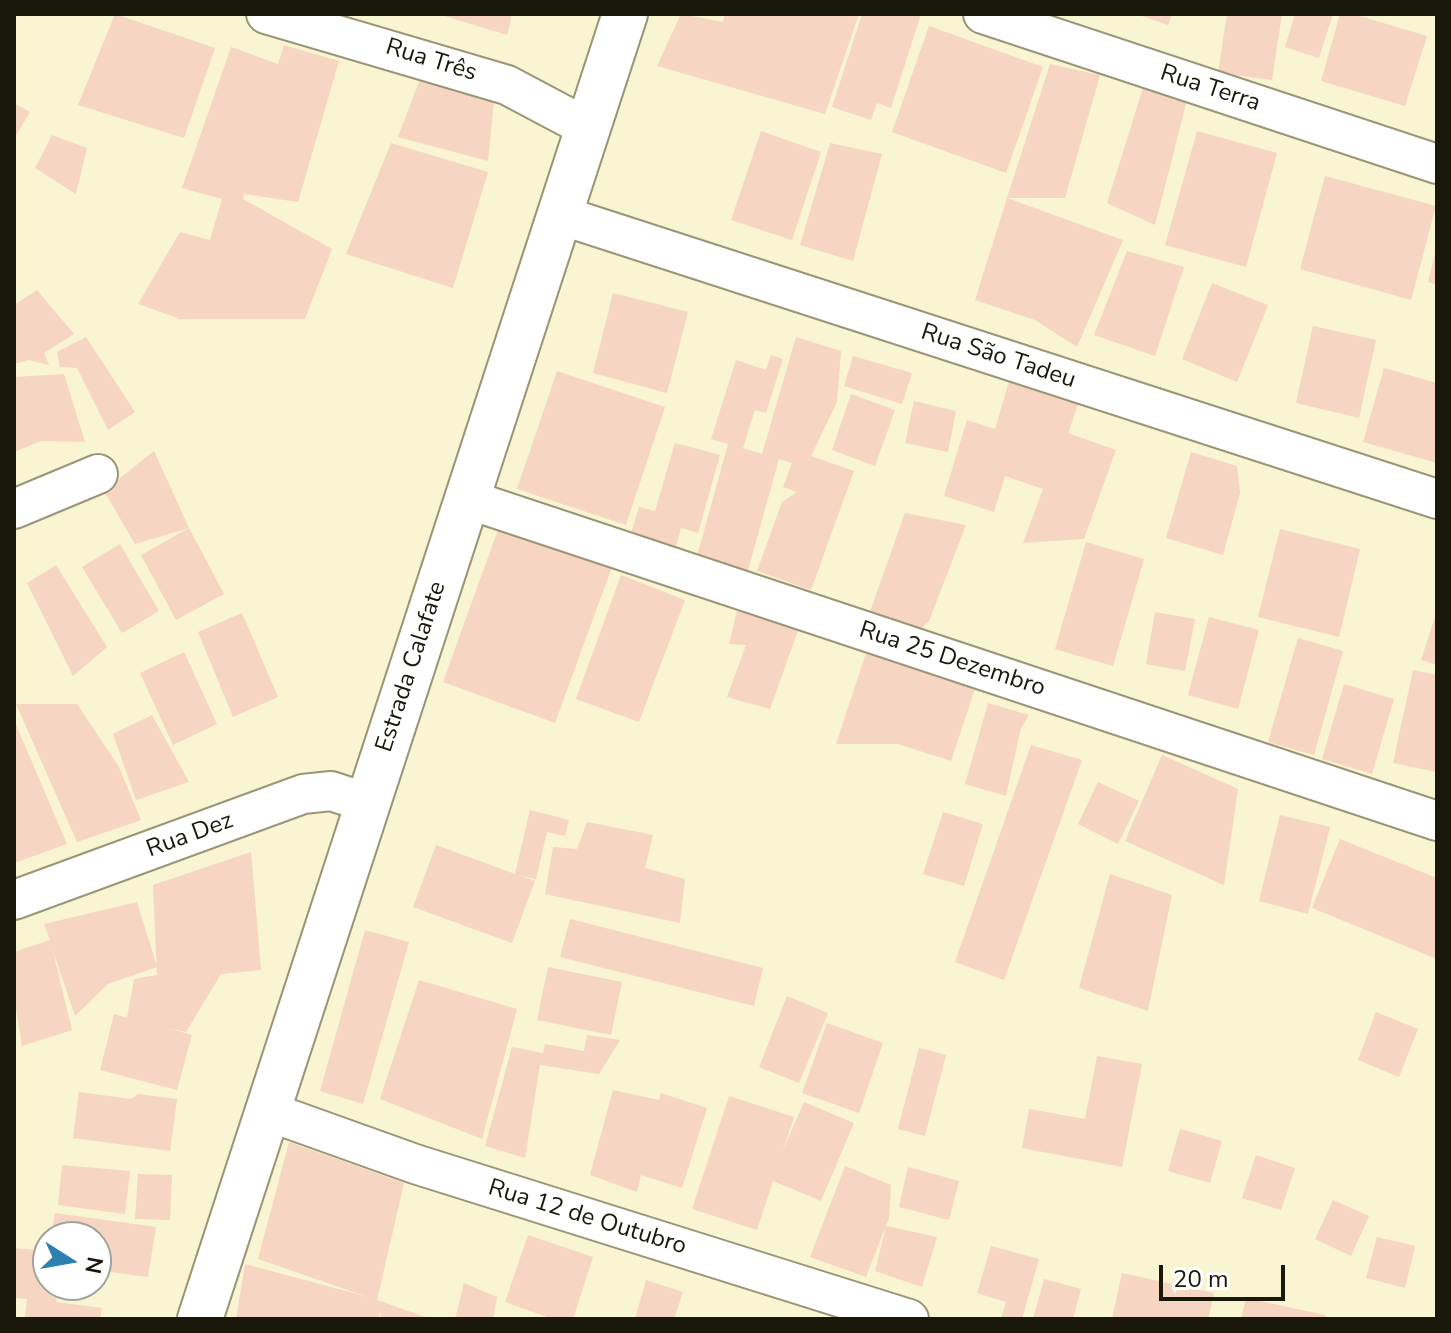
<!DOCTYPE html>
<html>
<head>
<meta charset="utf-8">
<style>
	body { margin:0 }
	#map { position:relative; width:1451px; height:1333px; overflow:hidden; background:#f9f4d1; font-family:"Nunito Sans",sans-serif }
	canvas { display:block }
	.frame { position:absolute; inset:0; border:16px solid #1a180b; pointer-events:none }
	.north { position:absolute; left:32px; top:1221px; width:80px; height:80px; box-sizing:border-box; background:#fff; border:2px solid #a3a39d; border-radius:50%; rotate:101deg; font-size:22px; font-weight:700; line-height:32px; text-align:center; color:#1a180b }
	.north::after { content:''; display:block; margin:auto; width:28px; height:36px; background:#2e80b1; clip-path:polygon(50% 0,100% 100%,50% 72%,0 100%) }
	.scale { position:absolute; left:1159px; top:1265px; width:126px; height:36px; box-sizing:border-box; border:4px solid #1a180b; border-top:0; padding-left:10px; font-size:24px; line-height:28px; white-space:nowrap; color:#1a180b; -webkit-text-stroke:6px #fff; paint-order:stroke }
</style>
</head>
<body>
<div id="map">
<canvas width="1451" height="1333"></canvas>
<div class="frame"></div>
<div class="north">N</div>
<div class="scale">20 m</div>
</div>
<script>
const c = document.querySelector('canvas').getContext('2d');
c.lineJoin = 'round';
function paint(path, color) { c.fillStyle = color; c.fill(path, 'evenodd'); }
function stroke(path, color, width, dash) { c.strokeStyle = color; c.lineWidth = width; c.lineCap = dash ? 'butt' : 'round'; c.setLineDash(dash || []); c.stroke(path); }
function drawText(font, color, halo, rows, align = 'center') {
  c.font = font + ' "Nunito Sans",sans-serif'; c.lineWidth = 6; c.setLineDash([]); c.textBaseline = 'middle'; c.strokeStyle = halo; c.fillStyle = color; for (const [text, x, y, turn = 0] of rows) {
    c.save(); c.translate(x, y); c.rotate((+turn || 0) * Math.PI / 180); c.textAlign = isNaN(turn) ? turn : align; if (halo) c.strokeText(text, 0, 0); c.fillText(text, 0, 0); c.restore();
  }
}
paint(new Path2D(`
	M115 14 215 48 184 138 78 105Z
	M438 14H512L507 35Z
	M681 14 723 22 725 14H859L825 114 657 66Z
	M862 14H921L891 108 877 103 871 120 832 107Z
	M1136 14H1172L1168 25Z
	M1227 14H1282L1272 80 1218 73Z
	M1295 14H1333L1319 58 1285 47Z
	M1340 14H1353L1427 36 1405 106 1321 81Z
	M929 26 1043 67 1006 173 892 132Z
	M284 45 339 61 298 202 244 194 243 199 332 249 305 319H180L138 304 180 232 210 240 222 199 182 188 231 47 278 64Z
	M1050 64 1100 75 1065 198H1007Z
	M420 79 494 101 488 161 398 137Z
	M1143 88 1187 100 1155 225 1107 203Z
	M14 103 30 112 14 139Z
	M761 131 821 152 792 240 731 220Z
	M1197 131 1277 153 1246 267 1165 245Z
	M52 135 87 148 76 194 35 168Z
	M391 143 488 172 453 288 346 254Z
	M830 143 882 154 853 261 800 245Z
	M1325 176 1436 206 1411 300 1300 269Z
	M1007 198 1123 240 1077 347 1035 320 975 300Z
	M1437 246V285L1428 282Z
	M1127 251 1184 267 1155 356 1094 335Z
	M1212 283 1268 305 1237 382 1182 359Z
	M37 290 74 334 44 353 49 365 29 360 14 364V305Z
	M613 293 688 312 667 393 593 373Z
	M1313 326 1376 340 1359 418 1296 403Z
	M86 337 135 412 108 430 77 368 60 367 57 352Z
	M796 337 841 351 837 402 811 456 854 471 811 590 757 571 782 502 797 492 783 487 792 463 779 459 747 574 696 560 728 444 711 439 736 360 766 370 771 355 783 359 766 413 755 410 743 448 762 454Z
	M853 356 912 373 902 404 844 386Z
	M1013 368 1081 396 1068 433 1116 450 1084 539 1023 543 1043 489 1005 476 994 512 944 496 967 420 995 429Z
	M1384 368 1437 383V463L1363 442Z
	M557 371 665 407 626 525 517 489Z
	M64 374 85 442 41 441 14 452V377Z
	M851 394 895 410 875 466 832 450Z
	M914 401 956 411 948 452 905 443Z
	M675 443 720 455 698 533 681 528 676 546 631 533 639 507 655 511Z
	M154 451 189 528 135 544 104 491Z
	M1191 452 1237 466 1240 493 1223 555 1166 538Z
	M905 513 966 525 929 621 914 635 867 620Z
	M499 527 612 567 555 723 443 682Z
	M189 528 224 594 176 620 141 555Z
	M1280 529 1360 549 1339 637 1258 617Z
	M1086 542 1144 559 1113 666 1055 649Z
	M120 544 159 611 122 633 82 567Z
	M56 565 107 647 73 676 27 583Z
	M621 575 685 600 639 722 576 699Z
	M1437 610V665L1421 660Z
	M737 611 799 628 770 709 727 697 746 645 729 644Z
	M1155 612 1195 619 1185 671 1146 664Z
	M242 613 278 697 233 717 198 632Z
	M1209 617 1259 630 1238 709 1188 695Z
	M1298 638 1343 651 1314 755 1268 742Z
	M184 652 217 724 173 745 140 673Z
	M866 653 975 689 951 761 898 744H836Z
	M1413 670 1437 675V772L1393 763Z
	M1344 684 1394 699 1372 774 1322 759Z
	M988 703 1029 715 1021 728 1006 796 965 784Z
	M16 704H77L119 767 141 820 77 842Z
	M152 715 189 782 136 800 113 734Z
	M14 720 67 844 14 863Z
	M1031 745 1082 760 1004 980 955 962Z
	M1162 755 1238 789 1224 885 1125 841Z
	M1098 782 1139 801 1118 844 1078 824Z
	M530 810 569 820 565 836 547 832 536 879 519 875 535 881 512 943 413 907 436 845 515 874Z
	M943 812 983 824 964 886 923 874Z
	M1280 815 1330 827 1308 914 1259 901Z
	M587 822 653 835 645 868 685 879 680 923 545 894 553 847 577 849Z
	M1340 839 1437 878V959L1312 908Z
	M251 852 261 970 221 974 186 1032 168 1028 192 1035 177 1090 100 1070 114 1014 127 1018 134 979 157 975 153 885Z
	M1110 874 1172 895 1148 1011 1079 988Z
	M137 902 157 967 108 984 75 1016 52 948 72 1030 22 1046 14 996V952L50 940 44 924Z
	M570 919 763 968 754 1006 560 957Z
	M365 930 409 942 363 1104 320 1091Z
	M548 967 622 982 611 1035 537 1020Z
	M419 980 517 1009 482 1139 380 1099Z
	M787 996 828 1013 799 1083 759 1067Z
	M1376 1012 1418 1029 1399 1077 1358 1060Z
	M827 1023 883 1043 859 1113 802 1093Z
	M587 1035 620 1040 599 1074 540 1065 525 1158 485 1146 512 1047 543 1053 545 1044 584 1051Z
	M919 1048 946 1055 925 1136 898 1129Z
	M1097 1056 1142 1064 1122 1167 1022 1148 1029 1109 1085 1119Z
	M613 1090 659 1100 661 1093 707 1108 682 1188 641 1175 637 1192 590 1175Z
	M79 1092 131 1099 138 1094 177 1099 170 1151 73 1138Z
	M729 1096 794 1117 783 1150 804 1102 854 1123 821 1201 773 1181 757 1230 692 1209Z
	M1180 1129 1222 1141 1210 1183 1168 1171Z
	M289 1142 404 1183 377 1300 431 1319H380L382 1308 378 1319H236L245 1264 368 1297 258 1259Z
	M1256 1155 1295 1168 1281 1210 1242 1198Z
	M62 1165 130 1171 125 1214 58 1205Z
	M845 1166 891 1185 889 1218 866 1277 810 1257Z
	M908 1167 959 1181 949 1220 899 1207Z
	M138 1174 172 1175 170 1220 135 1219Z
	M1333 1200 1369 1216 1351 1256 1315 1239Z
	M55 1213 156 1227 148 1277 96 1270V1237H51Z
	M886 1226 937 1237 922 1287 875 1271Z
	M528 1235 593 1257 573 1319H553L505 1302Z
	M1377 1237 1415 1246 1405 1288 1366 1278Z
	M991 1246 1039 1259 1022 1319H1001L1006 1302 977 1293Z
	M14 1248 48 1251V1285H57L56 1302 102 1308 100 1319H25L27 1299 14 1298Z
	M1122 1273 1214 1293 1208 1319H1112Z
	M1044 1279 1081 1289 1073 1319H1033Z
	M646 1280 683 1292 674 1319H635Z
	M464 1283 497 1297 493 1319H455Z
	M1246 1298 1325 1315 1324 1319H1241Z`), '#f6d5c2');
const street = new Path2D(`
	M266 14 507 85 588 128
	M983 14 1437 164
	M560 215 1437 499
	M467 499 1437 821
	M14 509 98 474
	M14 900 303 794 331 791 368 803
	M267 1111 415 1164 909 1319`);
const secondary = new Path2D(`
	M200 1319 625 14`);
stroke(street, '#9a9576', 42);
stroke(secondary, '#9a9576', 48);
stroke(street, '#fff', 38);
stroke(secondary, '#fff', 44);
drawText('24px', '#1a180b', '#fff', [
	["Rua Três",431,61,17],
	["Rua Terra",1210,89,18],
	["Rua São Tadeu",998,357,18],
	["Rua 25 Dezembro",952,660,18],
	["Estrada Calafate",412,667,-72],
	["Rua Dez",190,836,-20],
	["Rua 12 de Outubro",587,1218,17]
]);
</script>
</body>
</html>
